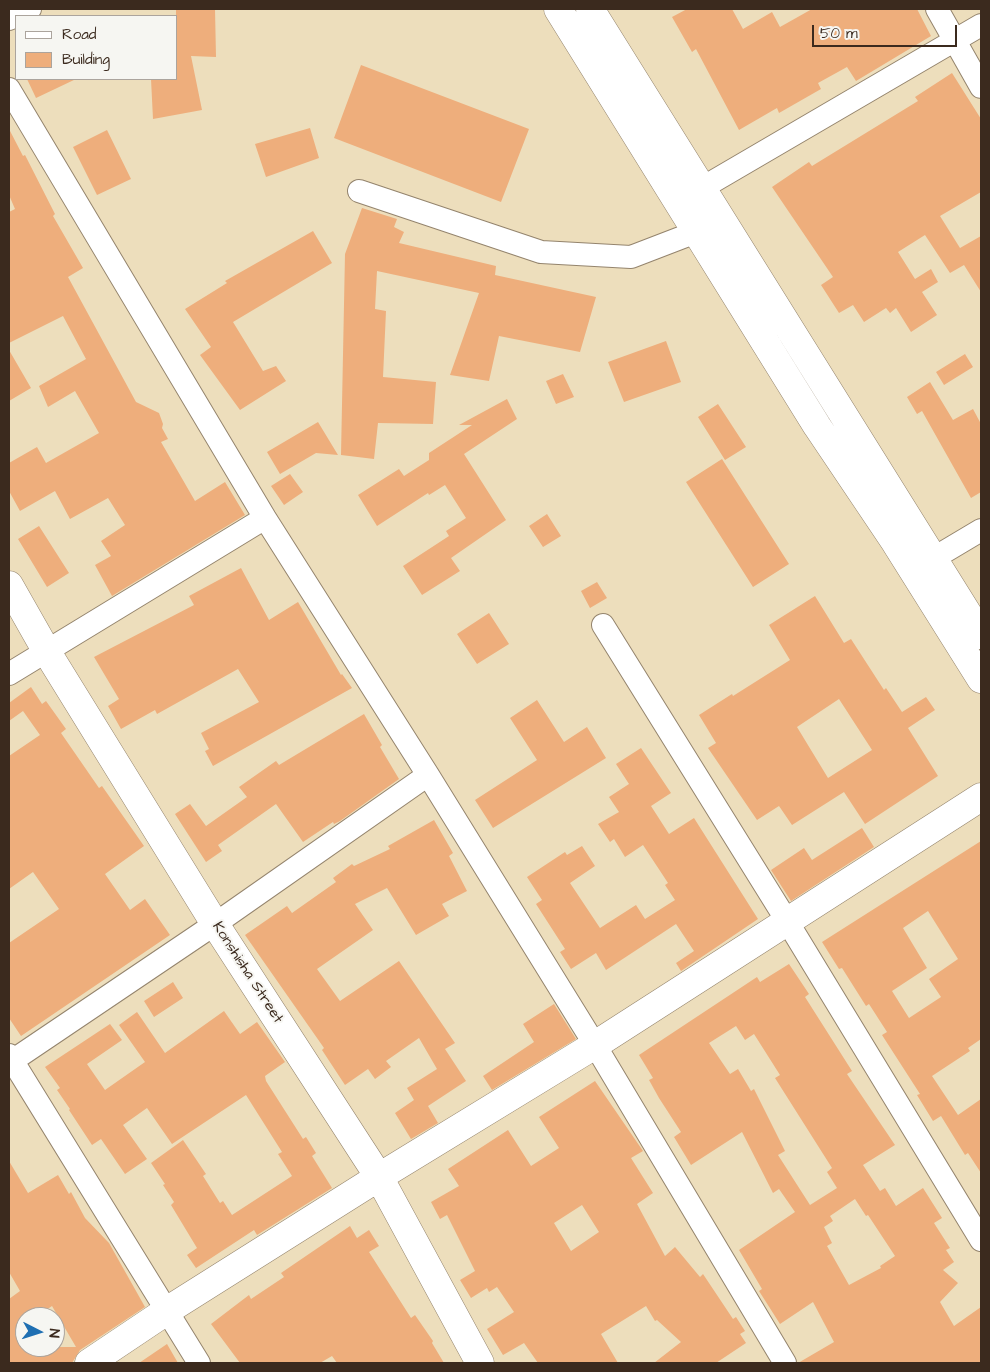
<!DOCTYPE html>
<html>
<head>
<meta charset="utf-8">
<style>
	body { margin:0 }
	#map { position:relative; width:990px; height:1372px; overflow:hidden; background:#eddebc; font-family:"Architects Daughter",sans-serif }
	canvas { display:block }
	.frame { position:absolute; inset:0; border:10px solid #3b2a1e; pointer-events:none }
	.legend { position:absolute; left:15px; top:15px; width:162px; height:65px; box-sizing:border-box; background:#f6f6f2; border:1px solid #aba49d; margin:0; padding:6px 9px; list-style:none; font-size:15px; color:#3b2a1e }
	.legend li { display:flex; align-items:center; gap:10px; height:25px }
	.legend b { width:25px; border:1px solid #aba49d }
	.north { position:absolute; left:15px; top:1307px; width:50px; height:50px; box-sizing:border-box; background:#f6f6f2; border:1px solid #aba49d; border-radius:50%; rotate:95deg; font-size:14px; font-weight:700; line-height:20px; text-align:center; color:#3b2a1e }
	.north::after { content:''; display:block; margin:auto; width:18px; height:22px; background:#1f6fb2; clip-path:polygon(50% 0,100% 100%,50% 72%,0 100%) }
	.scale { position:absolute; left:812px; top:25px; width:145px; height:22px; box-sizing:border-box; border:2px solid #3b2a1e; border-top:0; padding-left:6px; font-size:15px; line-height:18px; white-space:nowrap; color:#3b2a1e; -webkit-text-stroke:4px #f6f6f2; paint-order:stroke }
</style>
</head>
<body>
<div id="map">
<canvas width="990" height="1372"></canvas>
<div class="frame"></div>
<ul class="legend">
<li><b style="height:6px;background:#fff"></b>Road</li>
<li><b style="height:14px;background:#eeae7c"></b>Building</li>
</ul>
<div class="north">N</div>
<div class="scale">50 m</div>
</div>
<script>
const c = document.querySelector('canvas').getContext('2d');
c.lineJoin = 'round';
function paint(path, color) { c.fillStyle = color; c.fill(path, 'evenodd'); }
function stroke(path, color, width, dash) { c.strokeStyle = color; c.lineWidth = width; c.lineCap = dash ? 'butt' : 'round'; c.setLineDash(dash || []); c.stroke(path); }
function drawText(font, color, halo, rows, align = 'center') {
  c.font = font + ' "Architects Daughter",sans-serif'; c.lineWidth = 4; c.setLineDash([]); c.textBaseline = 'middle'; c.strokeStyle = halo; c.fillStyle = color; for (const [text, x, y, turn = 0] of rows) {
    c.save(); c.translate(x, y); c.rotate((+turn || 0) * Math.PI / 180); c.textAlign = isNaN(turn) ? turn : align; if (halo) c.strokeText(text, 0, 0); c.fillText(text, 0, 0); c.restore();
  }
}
paint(new Path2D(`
	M176 9H215L216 57 191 56 202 110 153 119 151 79H176Z
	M687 9H732L743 29 772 12 780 27 812 9H917L931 36 856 81 847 67 818 83 821 89 779 113 777 108 739 130 696 49 692 52 672 17Z
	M361 65 529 129 501 202 334 138Z
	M952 73 981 119V192L940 216 960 248 981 236V292L964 265 950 273 925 235 898 252 915 279 931 269 938 282 922 292 937 315 911 332 896 308 890 313 886 308 864 322 853 305 839 313 821 285 833 277 772 187 809 162 812 166 918 101 915 97Z
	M27 79H76L36 98Z
	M310 128 319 158 266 177 255 144Z
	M9 129 23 156 25 155 55 214 53 216 83 268 68 277 136 402 159 413 163 424 162 428 168 439 161 442 195 501 225 482 245 515 112 596 95 565 111 556 101 541 125 525 108 498 70 519 55 491 20 511 9 491V463L37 447 46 463 99 433 75 391 48 407 39 386 86 359 63 316 9 343V212L15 209 9 195Z
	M107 130 131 179 97 195 73 147Z
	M362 208 397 219 394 227 404 232 399 243 496 266 495 275 596 297 580 352 499 336 489 381 450 375 479 293 377 271 375 309 386 311 383 377 436 382 433 424 378 423 374 459 341 455 345 254Z
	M313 231 332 263 233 322 263 371 276 366 286 381 240 410 200 355 211 347 185 309 227 283 225 281Z
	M666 341 681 382 624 402 608 362Z
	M9 350 31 388 9 401Z
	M965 354 973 367 944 385 936 372Z
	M563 374 574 397 556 404 546 381Z
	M930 382 953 420 973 409 981 424V492L971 498 922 411 917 414 907 397Z
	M507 399 517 419 464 454 506 520 451 558 460 571 422 595 403 566 449 536 446 531 466 518 445 485 429 495 428 493 377 526 358 495 399 469 404 476 429 460V453L472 425H459Z
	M718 404 746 447 725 460 698 417Z
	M318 422 338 455 316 453 280 474 267 452Z
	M722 459 789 564 753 587 686 482Z
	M290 474 303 492 284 505 271 486Z
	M547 514 561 536 543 547 529 526Z
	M39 526 69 573 47 587 18 539Z
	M241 568 269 620 298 602 341 675 342 674 352 688 213 766 205 751 209 749 201 733 259 702 238 669 157 714 155 710 121 729 108 706 119 699 94 657 194 605 189 596Z
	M597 582 607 598 590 608 581 591Z
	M815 596 844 643 851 639 884 690 886 688 902 712 926 697 935 710 908 728 938 776 865 824 844 792 792 825 779 806 757 820 708 748 716 743 699 715 732 694 733 696 790 660 769 625ZM839 699 872 750 828 778 797 727Z
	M489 613 509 644 477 664 457 634Z
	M31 687 42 704 46 701 66 729 61 733 99 788 102 786 144 846 105 874 130 910 145 899 170 935 21 1036 9 1018V943L59 909 33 872 9 889V756L40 735 23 711 9 721V703Z
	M537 700 564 742 587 727 606 758 493 828 475 800 537 760 510 718Z
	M364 714 382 745 380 747 399 779 340 821 334 824 333 822 303 842 276 804 218 845 222 851 206 862 175 814 190 804 206 826 247 797 239 787 276 761 279 765Z
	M641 748 671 793 651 806 669 834 694 818 758 919 681 971 676 963 694 951 676 924 606 970 596 953 571 969 560 952 565 949 536 904 542 900 527 877 565 852 567 855 582 846 595 866 570 883 600 928 636 905 645 919 675 900 665 885 668 883 643 845 625 857 614 839 610 842 598 824 619 812 609 797 629 784 616 764Z
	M434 820 453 853 449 856 467 891 442 904 449 916 416 935 387 888 355 904 373 930 317 969 340 1001 399 961 455 1043 445 1049 466 1081 428 1106 438 1123 411 1139 395 1113 414 1100 407 1088 437 1069 419 1038 386 1061 391 1067 375 1079 368 1069 345 1085 322 1050 324 1048 245 935 287 906 292 913 336 882 333 878 352 864 354 866 390 849 388 846Z
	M862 828 874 847 791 901 771 870 804 848 812 860Z
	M981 841V1039L968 1048 970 1051 932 1076 958 1115 981 1099V1173L968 1153 965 1155 941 1116 933 1121 917 1095 920 1094 882 1035 887 1032 869 1004 866 1006 842 968 839 969 822 942ZM928 911 958 959 929 979 941 997 909 1018 892 991 927 968 903 928Z
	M789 964 809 994 805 997 852 1071 847 1074 895 1145 863 1165 880 1191 885 1188 896 1206 923 1188 942 1218 934 1223 950 1248 946 1250 954 1262 943 1270 958 1283 940 1302 954 1326 981 1307V1363H798L834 1342 813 1302 780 1324 759 1291 762 1289 739 1250 795 1212 779 1189 773 1193 742 1132 691 1165 674 1137 681 1132 659 1098 649 1080 653 1078 639 1055 757 977 760 982ZM736 1026 745 1040 754 1034 780 1075 775 1078 832 1168 827 1172 837 1188 810 1205 778 1155 785 1151 754 1089 751 1091 738 1069 730 1074 709 1043ZM855 1199 866 1216 868 1215 895 1256 880 1266 881 1268 849 1285 827 1246 832 1243 824 1227 833 1221 830 1216Z
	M173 982 183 998 154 1017 144 1001Z
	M554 1004 576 1039 492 1090 483 1076 534 1042 523 1024Z
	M224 1011 240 1034 257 1022 285 1062 265 1076 266 1081 303 1139 306 1137 316 1153 312 1156 332 1188 257 1235 254 1230 196 1268 187 1255 197 1248 171 1205 174 1202 163 1185 165 1184 151 1163 183 1140 206 1174 203 1176 220 1203 223 1201 232 1215 292 1176 278 1154 282 1152 246 1095 172 1144 147 1108 123 1125 147 1159 125 1174 101 1139 92 1145 69 1110 70 1109 57 1090 60 1088 45 1067 110 1024 122 1040 87 1064 105 1090 145 1062 119 1025 137 1012 165 1053Z
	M595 1081 643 1151 631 1158 653 1193 637 1204 665 1256 675 1247 700 1277 703 1274 733 1319 736 1317 745 1331 740 1334 746 1343 716 1363H654L681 1342 657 1320 655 1321 646 1306 601 1334 618 1363H538L524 1343 503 1355 487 1329 514 1312 497 1287 489 1292 487 1288 471 1298 460 1280 475 1271 447 1215 440 1219 431 1202 459 1186 448 1169 508 1130 531 1166 559 1148 539 1117ZM582 1205 599 1232 571 1251 554 1223Z
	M9 1161 28 1193 58 1175 69 1194 71 1192 85 1218 109 1243 145 1307 80 1350 72 1363H9V1299L20 1291 9 1272ZM52 1306 76 1347H25V1317H36Z
	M350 1226 357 1238 369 1230 379 1246 369 1252 411 1318 415 1315 433 1341 432 1343 444 1363H337L332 1356 320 1363H240L211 1324 249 1295 251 1299 284 1277 281 1273Z
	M167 1344 178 1363H139Z`), '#eeae7c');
const minor = new Path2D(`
	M937 9 981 87
	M9 19 30 9
	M9 89 265 518 428 775 595 1045 785 1363
	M702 188 981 25
	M359 191 541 252 631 257 696 232
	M934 558 981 530
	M603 625 787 921 981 1240
	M9 674 265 518
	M9 1055 199 1363
	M9 1063 215 924 428 775`);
const tertiary = new Path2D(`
	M9 585 47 652 215 924 379 1177 480 1363
	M89 1363 168 1310 379 1177 595 1045 981 797`);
const secondary = new Path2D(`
	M558 9 817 426 895 542 981 679
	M590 9 981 635`);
stroke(minor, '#94846d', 24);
stroke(tertiary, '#94846d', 29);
stroke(secondary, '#94846d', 29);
stroke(minor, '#fff', 22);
stroke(tertiary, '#fff', 28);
stroke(secondary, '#fff', 28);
drawText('15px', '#3b2a1e', '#f6f6f2', [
	["Konshisha Street",247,973,57]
]);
</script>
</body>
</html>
